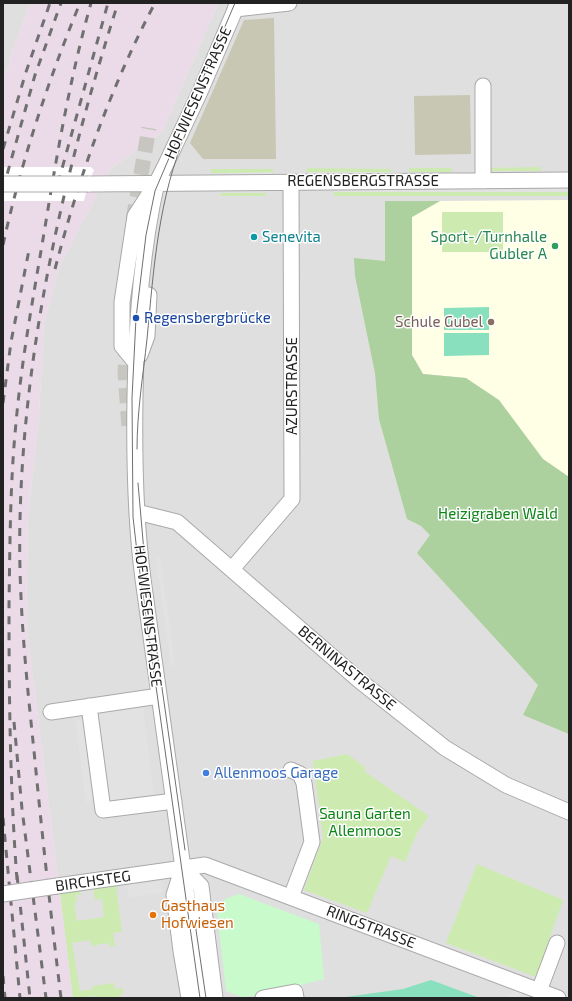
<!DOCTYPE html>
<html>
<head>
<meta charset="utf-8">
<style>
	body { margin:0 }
	#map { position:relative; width:572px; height:1001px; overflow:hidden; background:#f2efe9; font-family:"Exo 2",sans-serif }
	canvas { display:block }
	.frame { position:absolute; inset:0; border:4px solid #222; pointer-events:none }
</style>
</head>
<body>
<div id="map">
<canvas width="572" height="1001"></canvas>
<div class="frame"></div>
</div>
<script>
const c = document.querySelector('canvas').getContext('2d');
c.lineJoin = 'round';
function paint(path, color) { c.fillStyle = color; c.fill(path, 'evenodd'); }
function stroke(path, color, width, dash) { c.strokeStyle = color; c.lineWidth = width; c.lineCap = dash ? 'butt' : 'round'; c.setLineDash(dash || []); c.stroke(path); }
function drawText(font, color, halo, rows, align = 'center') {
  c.font = font + ' "Exo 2",sans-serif'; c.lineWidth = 3; c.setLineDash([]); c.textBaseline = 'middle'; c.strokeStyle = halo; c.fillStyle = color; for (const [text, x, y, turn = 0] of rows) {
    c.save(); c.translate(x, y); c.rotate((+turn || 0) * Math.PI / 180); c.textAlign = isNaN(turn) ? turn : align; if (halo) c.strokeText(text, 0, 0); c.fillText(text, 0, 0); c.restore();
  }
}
paint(new Path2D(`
	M3 3H31L15 44 3 82Z
	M218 3H569V998H73L26 622 28 516 39 414 44 323 59 267 110 169 162 132Z`), '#e0dfdf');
paint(new Path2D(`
	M31 3H218L162 132 110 169 59 267 44 323 39 414 28 516 26 622 73 998H3V82L15 44Z`), '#ebdbe8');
paint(new Path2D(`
	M569 200V477L543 459 466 378 423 374 412 355V217L440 201Z`), '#ffffe5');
paint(new Path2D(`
	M274 18 276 159H203L190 143 244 20Z
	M470 95 471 154 415 155 414 96Z`), '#c7c7b4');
paint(new Path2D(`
	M541 167V171H488V168Z
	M308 168 391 169V172H305Z
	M409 168H452V172H409Z
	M211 169H273V173H211Z
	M334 192H569V196H334Z
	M221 193H266V196H221Z
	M442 212H503V252H442Z
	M347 754 366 768 364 771 429 816 417 833 405 862 391 856 367 913 304 890 323 838 313 761Z
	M477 864 563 900 536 977 446 943Z
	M116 885 122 932 113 933 115 946 110 947 109 943 91 946 90 940 72 943 80 991 93 989V986L114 983 115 989 123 988V993L117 998H94V996L73 998 60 892 80 890 81 895H76L77 902 74 903 77 921 104 917 102 899 95 900 93 888Z`), '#cdebb0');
paint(new Path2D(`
	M385 201H440L412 217V355L423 374 466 378 499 400 543 459 569 477V734L523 715 538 685 417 553 430 535 421 526 407 519 379 419 375 373 355 276 354 258 385 261Z`), '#add19e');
paint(new Path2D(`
	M239 894 319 924 324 979 263 995 242 997 226 991 217 911 225 899Z`), '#c8facc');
paint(new Path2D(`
	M489 307V330H444V308Z
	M444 333H489V355L444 356Z
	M431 980 480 998H338L403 989Z`), '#88e0be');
paint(new Path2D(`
	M272 172V177H229V173Z
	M314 172H386V177L314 176Z
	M569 187V192H334V188Z
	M160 557 175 665 171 666 156 558Z
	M143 706 154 796 109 801 98 711Z
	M86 715 97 796 86 803 75 722Z
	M161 881 162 893 129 898 127 884 133 883 134 885Z
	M515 990 536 998H505Z`), '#e2e2e2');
paint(new Path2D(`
	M3 167H91L94 170 88 184 84 201H3Z`), '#fff');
stroke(new Path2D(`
	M133 220 149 128
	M127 342 125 372 129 428`), '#c8c6c1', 15, [15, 8]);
const minor = new Path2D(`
	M235 9 289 3
	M483 86V181
	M157 182C141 253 136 324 135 397 134 458 135 518 143 579L201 998
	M88 184 569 180
	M140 355 147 336 149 295
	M135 362 122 346V302L135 216 157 182 167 162 199 94 238 3
	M137 512 177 522 360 681 445 748 506 785 569 812
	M232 569 292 499 291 182
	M89 706 103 810 174 801
	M51 712 159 696
	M291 770 300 774 304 783 312 842 291 897
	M183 868 201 886 215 998
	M181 873 174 895 181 951 189 998
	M57 886 205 865 558 998
	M539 991 557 943
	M263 998 295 992 296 998`);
stroke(minor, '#a9a9a9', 17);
stroke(minor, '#fff', 15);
stroke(new Path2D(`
	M137 449C137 412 143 376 147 339 154 266 158 199 187 130
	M138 483 146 575 185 850
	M195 923 206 998
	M200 998 137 552 133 517 132 398 136 318 146 235 155 191 235 3`), '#707070', 1);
stroke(new Path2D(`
	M3 149 26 72 50 3
	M58 183 108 3
	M3 189 35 75 61 3
	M3 245C21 162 48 81 80 3
	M55 269C79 177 110 88 155 3
	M3 403 11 342 29 250
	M14 722 22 809 46 998
	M3 818 20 998
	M17 875 30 998
	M17 880C10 788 9 697 9 605 10 544 10 483 16 423 22 355 35 288 46 221 58 148 71 74 91 3
	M3 976 5 998
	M61 998C51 916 42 834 34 751 26 674 18 597 20 519 24 344 65 169 118 3`), '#707070', 3, [8, 8]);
const minorBridge = new Path2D(`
	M3 184H88
	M3 894 57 886`);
stroke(minorBridge, '#a9a9a9', 17, []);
stroke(minorBridge, '#fff', 15);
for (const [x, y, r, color] of [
	[254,237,4,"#0f9aa8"],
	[555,246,4,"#2e9e5b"],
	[136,318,4,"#1a4fb4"],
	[491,322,4,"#8d6e63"],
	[206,773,4,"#3f7fe0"],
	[153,915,4,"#e8710a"]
]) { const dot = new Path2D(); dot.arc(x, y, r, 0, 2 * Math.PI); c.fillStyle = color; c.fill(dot); stroke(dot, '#fff', 1.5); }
drawText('15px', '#222', '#fff', [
	["HOFWIESENSTRASSE",198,93,-66],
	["REGENSBERGSTRASSE",363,181],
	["AZURSTRASSE",292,386,-90],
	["HOFWIESENSTRASSE",148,616,83],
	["BERNINASTRASSE",347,668,40],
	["BIRCHSTEG",93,881,-8],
	["RINGSTRASSE",371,927,21]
]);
drawText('15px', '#0d838f', '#fff', [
	["Senevita",262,237]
], 'left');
drawText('15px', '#27864d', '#fff', [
	["Sport-/Turnhalle",547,237],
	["Gubler A",547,254]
], 'right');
drawText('15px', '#164399', '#fff', [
	["Regensbergbrücke",144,318]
], 'left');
drawText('15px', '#785e54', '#fff', [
	["Schule Gubel",483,322]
], 'right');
drawText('15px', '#0c8416', '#fff', [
	["Heizigraben Wald",498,514],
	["Sauna Garten",365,814],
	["Allenmoos",365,831]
]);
drawText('15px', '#366cbe', '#fff', [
	["Allenmoos Garage",214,773]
], 'left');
drawText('15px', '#c56008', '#fff', [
	["Gasthaus",161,906],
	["Hofwiesen",161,923]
], 'left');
</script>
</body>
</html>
